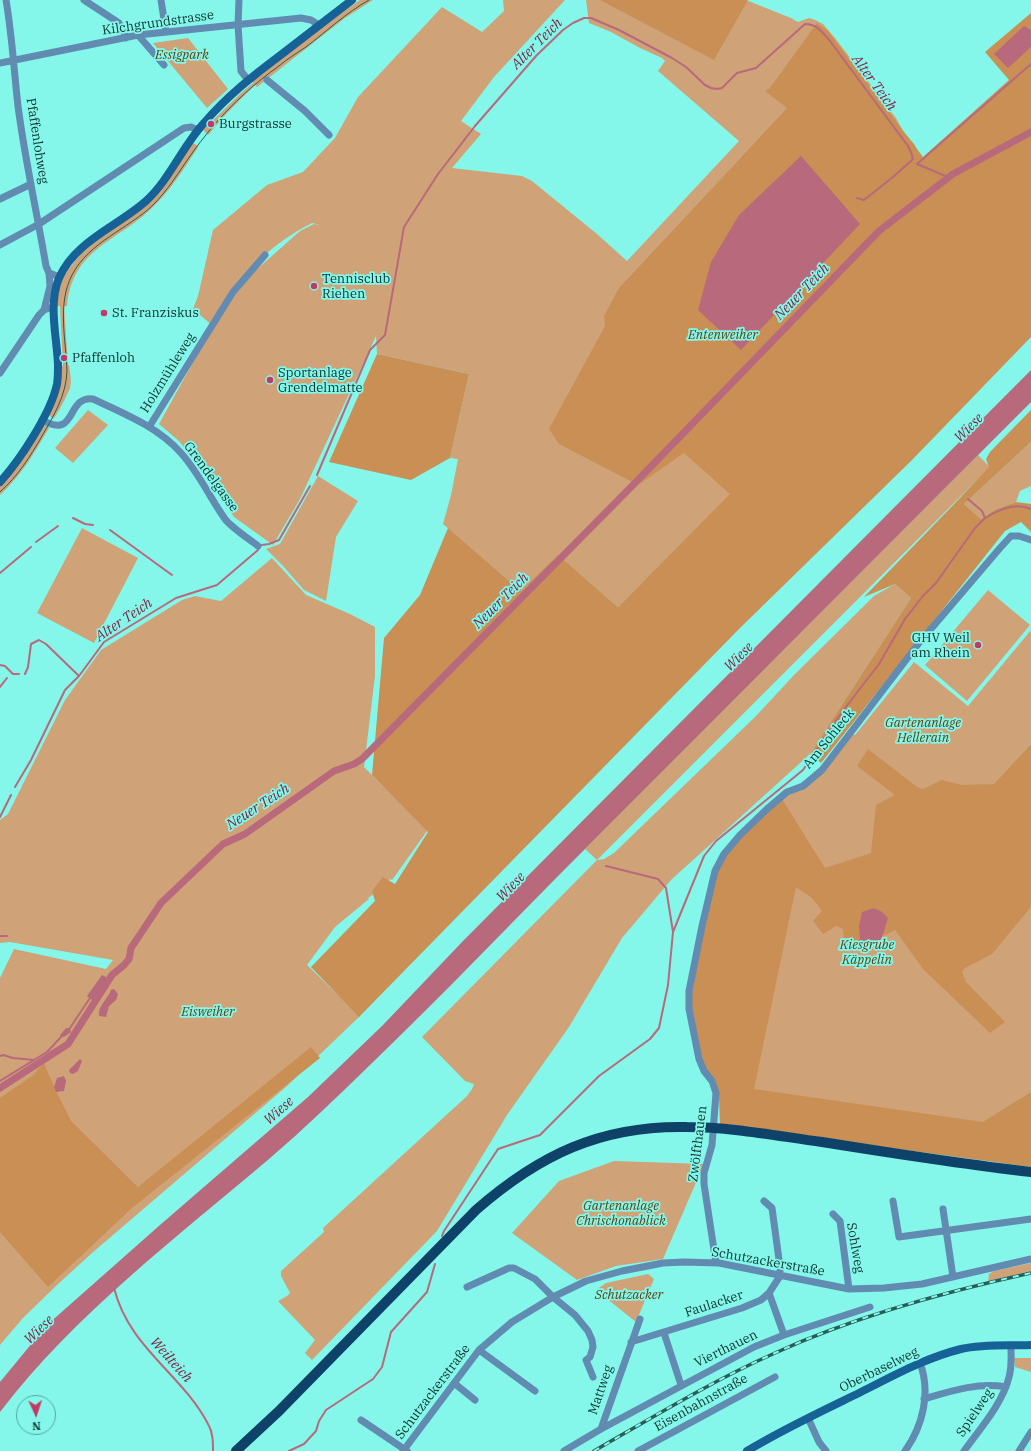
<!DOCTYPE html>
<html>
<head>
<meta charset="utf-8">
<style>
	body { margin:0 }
	#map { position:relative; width:1031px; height:1451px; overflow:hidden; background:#84f7ea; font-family:"IBM Plex Serif",serif }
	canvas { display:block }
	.north { position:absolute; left:16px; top:1395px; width:40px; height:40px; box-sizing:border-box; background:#84f7ea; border:1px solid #54a99f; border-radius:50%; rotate:177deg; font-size:11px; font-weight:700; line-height:16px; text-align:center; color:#0c332f }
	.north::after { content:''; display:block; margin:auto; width:14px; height:18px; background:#c53866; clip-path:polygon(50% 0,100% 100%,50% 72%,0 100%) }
</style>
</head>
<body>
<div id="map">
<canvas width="1031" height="1451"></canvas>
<div class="north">N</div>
</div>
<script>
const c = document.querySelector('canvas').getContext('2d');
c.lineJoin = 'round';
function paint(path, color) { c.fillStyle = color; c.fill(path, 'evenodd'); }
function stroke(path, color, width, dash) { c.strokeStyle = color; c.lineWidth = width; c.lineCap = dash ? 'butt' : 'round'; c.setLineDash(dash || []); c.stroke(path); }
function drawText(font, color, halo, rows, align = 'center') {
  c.font = font + ' "IBM Plex Serif",serif'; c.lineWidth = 3.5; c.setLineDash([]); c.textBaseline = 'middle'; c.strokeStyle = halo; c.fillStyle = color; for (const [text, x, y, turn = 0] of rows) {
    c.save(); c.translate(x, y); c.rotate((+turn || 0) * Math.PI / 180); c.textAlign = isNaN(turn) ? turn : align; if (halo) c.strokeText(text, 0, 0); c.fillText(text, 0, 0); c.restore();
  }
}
paint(new Path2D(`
	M360 0H373L345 18 257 87 255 85 227 113 208 135 203 130 241 93 253 83 252 81 344 11Z
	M503 0H565L494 77 461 121 481 134 452 168 522 176 532 181 597 234 627 261 739 141 658 71 665 61 662 58 640 48 611 32 589 23 586 0H746L791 18 798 22 809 18 815 20 823 24 835 38 896 118 903 131 915 145 917 150 846 379 618 607 562 559 521 591 443 524 451 495 458 459 450 458 469 374 377 354 376 336 300 499 273 545 234 517 209 479 179 441 159 424 213 326 193 309 198 296 213 230 267 185 303 172 335 138 358 97 442 7 482 32 504 11ZM312 223 324 226 314 224 300 231 246 279C252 271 258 262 265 255 279 242 296 231 312 223Z
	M188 38 228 89 207 108 153 43Z
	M193 143 198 146 197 149C183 170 170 191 152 208 117 242 73 248 67 306H64L68 365H69C70 373 72 381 70 388 68 393 57 416 53 419L49 415C57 397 61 386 61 366H63L60 306H57L59 290 62 280 68 270 80 255 88 247 137 212Z
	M88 410 108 425 73 463 55 448Z
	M44 425 48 427 49 428C34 453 22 475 0 495V486Z
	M1031 442V486L1020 491 1016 502 996 509 981 519 964 504Z
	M978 455 990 467 597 860 604 859 614 853 756 716 794 675 874 596 895 584 911 598 810 754 671 880 622 938 569 1027 507 1115 437 1231 312 1360 305 1353 315 1340 278 1301 287 1296 290 1293 281 1276V1271L324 1232 323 1228 467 1096 472 1089 474 1084 465 1081 422 1037 597 860 585 849Z
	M318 476 358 501 336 537 326 601 304 590 284 567 266 549 280 544Z
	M82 528 138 558 94 643 37 613Z
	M272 558 306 595 350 614 375 627V676L364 767 426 829 427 831 395 876 392 880 390 879 378 891 368 898 369 899 335 927 307 965 360 1016 287 1086 92 1253 57 1285 23 1318 0 1345V978L14 949 106 969 113 960 10 942 0 943V820L8 814 65 700 101 650 182 600 195 596 221 601Z
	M988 590 1030 625 967 701 925 665Z
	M1031 630V744L995 784 982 785 995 786 1031 780V1141L756 1107 704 926 779 801 803 786 853 734 855 735 914 662 968 706Z
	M614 1161 704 1164 663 1259 616 1266 577 1280 512 1233 559 1181Z
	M1031 1263V1271L988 1282 989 1274 994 1271Z
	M648 1274 654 1279 636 1322 596 1290 606 1283Z
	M1014 1358H1031V1372L1015 1367Z`), '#cfa377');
paint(new Path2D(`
	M600 0H748L714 60Z
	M1031 13V337L912 460 740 628 359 1017 311 967 375 901 372 891 383 877 395 884 428 832 372 775 384 638 420 595 448 528 521 591 558 555 618 607 730 494 684 453 638 485 559 444 549 429 605 326 604 316 619 288 735 164 787 108 765 91 770 88 817 23 828 31 923 157 1009 80 985 52Z
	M377 354 469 374 450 458 411 480 329 462Z
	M1031 410V442L964 504 981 519 996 509 1016 502 1031 504V532L1021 522 1005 531 821 763 810 754 911 598 895 584 864 597 959 499 989 467 986 459 990 452Z
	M1031 744V903L1030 908 992 954 965 968 962 972 966 982 1005 1022 990 1033 923 969 895 930 883 936 888 918 859 926 860 943 844 938 843 929 836 926 823 934 813 921 822 911 812 898 796 887 754 1089 983 1122 1031 1092V1167L720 1125 719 1098 704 1071 689 1009 712 883 724 854 780 796 825 868 871 853 876 805 895 795 857 766 868 749 917 787 923 789 942 780 962 785 994 784Z
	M311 1047 320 1058 132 1208 48 1287 0 1232V1098L32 1076 44 1063 55 1089 71 1121 138 1187Z`), '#c98f54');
paint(new Path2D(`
	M1024 26 1031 30V47L1008 68 994 54Z
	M801 156 860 224 741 350 698 310 711 262 739 215Z
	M1031 370V402C882 551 734 700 585 849 513 921 443 995 370 1065 337 1097 304 1129 269 1159 176 1238 75 1314 0 1412V1382L47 1325 160 1225 308 1097 383 1025 463 941Z
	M874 908 882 912 888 918C883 934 883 948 862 947L860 945 859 926 862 912Z
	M102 975 108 978 92 1000 87 996Z
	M114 989 118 994 116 1000 109 1006 106 1017 99 1016C97 1007 108 999 111 990Z
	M66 1028H70L71 1032 64 1037H61L60 1035Z
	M80 1059 82 1061 78 1071 73 1074 70 1073 69 1070Z
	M64 1076 66 1081 64 1091 56 1092 54 1087 57 1078Z`), '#b8697b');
stroke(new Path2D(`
	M948 177 917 164 1031 64
	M317 475 370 350 385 335 404 227 438 174 475 126 536 56 563 30 573 23 584 18H591L619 30 672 58 686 67 705 85 711 88 717 89 722 88 737 73 756 68 805 24C817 24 822 32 830 41L908 146 911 152 913 159 893 177 864 200 857 198
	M73 518 85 524 93 525
	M985 518C999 509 1016 502 1031 509
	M110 530 172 575
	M36 542 58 526
	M262 545 269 544 279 540 310 486
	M0 573 31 547
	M0 665 5 666 13 674H19
	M25 674 28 667 31 644 39 640 46 644 79 676
	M0 687 7 678
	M15 787 31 760 65 690 79 676 104 642 176 598 217 585 258 550
	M0 817 11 795
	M673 932 704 856 716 841 803 770 842 712 879 664 905 619 923 596 936 583 975 528 985 518 982 511 968 499
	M0 936H7
	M108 978 111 976
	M70 1028 90 998
	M0 1056 3 1055 13 1058 34 1060
	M0 1081 47 1052 61 1037
	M442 1236 444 1231 498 1149 540 1135 599 1076 650 1039 659 1028 668 985 673 932 666 888 658 879 606 866
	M114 1288C129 1348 182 1374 208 1424 213 1432 213 1442 213 1451
	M289 1451 304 1444 316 1431 319 1421 326 1410 373 1379 382 1367 391 1332 427 1292 435 1264`), '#b8697b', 2);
stroke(new Path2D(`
	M0 1088 68 1044 112 975 124 965 129 959 131 948 161 903 223 844 245 834 334 771 354 764 362 759 635 483 879 231 953 174 1031 132`), '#b8697b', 7);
stroke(new Path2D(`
	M6 0C12 35 14 71 18 106 25 160 37 213 46 266L49 273 60 277
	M84 0 119 23 124 31 126 38
	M161 0 166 32
	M239 0 238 25 241 71 248 80
	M138 35 164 65
	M0 63 138 35 301 18 311 20 319 25
	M267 80 305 111 329 135
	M0 199 31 184
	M0 245 39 224 184 128 191 127 198 130
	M44 310 50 286 49 273
	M0 373 39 315 44 310 53 307
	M42 420C78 440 65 396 93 399 125 414 158 427 181 453 199 473 210 498 225 519 232 528 249 539 258 546
	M149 427 233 292 265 255
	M893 1201 899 1237 1031 1219
	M943 1209 953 1277
	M833 1214 840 1221 849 1289
	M716 1263 704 1184V1173L712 1145 716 1093 712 1081 704 1071 699 1059 689 1009V991L702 926 715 871 724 854 740 835 767 809 787 792 803 786 822 770 919 643 1000 548 1011 536H1019L1031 540
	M467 1287 509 1268H514L535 1279 553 1297 575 1315 588 1331 592 1340 593 1347 590 1357 586 1360 593 1377
	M769 1293 784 1335
	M664 1333 681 1385
	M631 1342 742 1308 761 1300 769 1293 780 1276V1267L772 1208 764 1201
	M479 1350 535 1391
	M454 1383 475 1400
	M924 1399C951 1391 978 1382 1006 1387
	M808 1418 819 1442 826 1451
	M361 1420 407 1451
	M601 1429 640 1319
	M403 1451 479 1350 512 1322 553 1297 586 1281 622 1271 663 1263 684 1262 719 1263 849 1289 884 1288 922 1284 1031 1259
	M564 1451 601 1429 754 1347 784 1335 870 1307
	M638 1451 775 1377
	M905 1451C923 1426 931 1392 920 1363
	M964 1451C979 1430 1003 1403 1009 1377 1012 1367 1011 1356 1011 1346
	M1019 1451 1031 1432`), '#618bb0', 7);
stroke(new Path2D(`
	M0 482C20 460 51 413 57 384 58 378 58 372 58 365 57 337 48 305 59 278 75 241 118 226 146 201 170 179 182 147 204 123 227 96 254 75 282 54 305 36 329 18 352 0
	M747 1451C783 1429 822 1411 861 1392 893 1376 925 1358 961 1349 984 1344 1008 1346 1031 1345`), '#166196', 8);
stroke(new Path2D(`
	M236 1451 279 1411 476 1210C539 1155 601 1125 687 1127 732 1127 777 1136 822 1142 891 1153 961 1164 1031 1172`), '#0f4268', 10);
stroke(new Path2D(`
	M0 492C18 476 30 457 42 436 54 415 66 396 67 371 66 340 57 304 72 275 89 242 128 229 153 205 167 191 177 175 188 159 196 147 205 136 214 125 233 103 255 83 279 66 287 59 297 53 306 47 327 31 346 13 369 0`), '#275e58', 1);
const rail = new Path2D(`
	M594 1451C653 1417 712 1381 775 1353 856 1316 944 1292 1031 1273`);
stroke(rail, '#275e58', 3.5);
stroke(rail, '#84f7ea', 2, [6]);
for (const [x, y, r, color] of [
	[211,124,4,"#c53866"],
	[314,286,4,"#c53866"],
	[104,313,4,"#c53866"],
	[64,358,4,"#c53866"],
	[270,380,4,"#c53866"],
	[978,645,4,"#c53866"]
]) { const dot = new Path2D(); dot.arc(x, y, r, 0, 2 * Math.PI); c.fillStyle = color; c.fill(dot); stroke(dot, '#84f7ea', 1.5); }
drawText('13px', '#0c332f', '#84f7ea', [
	["Kilchgrundstrasse",158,23,-8],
	["Pfaffenlohweg",37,141,81],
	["Holzmühleweg",168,373,-58],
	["Grendelgasse",211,477,54],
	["Am Sohleck",829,739,-51],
	["Zwölfthauen",698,1144,-83],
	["Sohlweg",855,1248,80],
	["Schutzackerstraße",768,1262,10],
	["Faulacker",714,1304,-18],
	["Vierthauen",726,1349,-26],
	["Oberbaselweg",879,1370,-26],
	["Mattweg",601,1390,-71],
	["Schutzackerstraße",433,1392,-53],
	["Eisenbahnstraße",701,1403,-29],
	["Spielweg",975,1413,-56]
]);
drawText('italic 13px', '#643d0e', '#84f7ea', [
	["Essigpark",182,55],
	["Entenweiher",723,335],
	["Gartenanlage",923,723],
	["Hellerain",923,738],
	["Kiesgrube",867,945],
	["Käppelin",867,960],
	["Eisweiher",208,1012],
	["Gartenanlage",621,1206],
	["Chrischonablick",621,1221],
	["Schutzacker",629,1295]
]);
drawText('13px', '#0c332f', '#84f7ea', [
	["Burgstrasse",219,124],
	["Tennisclub",322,279],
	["Riehen",322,294],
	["St. Franziskus",112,313],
	["Pfaffenloh",72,358],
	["Sportanlage",278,373],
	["Grendelmatte",278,388],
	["GHV Weil",970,638,"right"],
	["am Rhein",970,653,"right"]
], 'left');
drawText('italic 14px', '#822040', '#84f7ea', [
	["Alter Teich",537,44,-45],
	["Alter Teich",874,83,54],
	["Neuer Teich",802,292,-46],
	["Wiese",969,428,-45],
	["Neuer Teich",501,601,-45],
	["Alter Teich",124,620,-34],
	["Wiese",739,657,-45],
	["Neuer Teich",258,807,-33],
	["Wiese",511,887,-46],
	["Wiese",279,1111,-42],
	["Wiese",39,1330,-44],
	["Weilteich",171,1360,48]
]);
</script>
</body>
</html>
